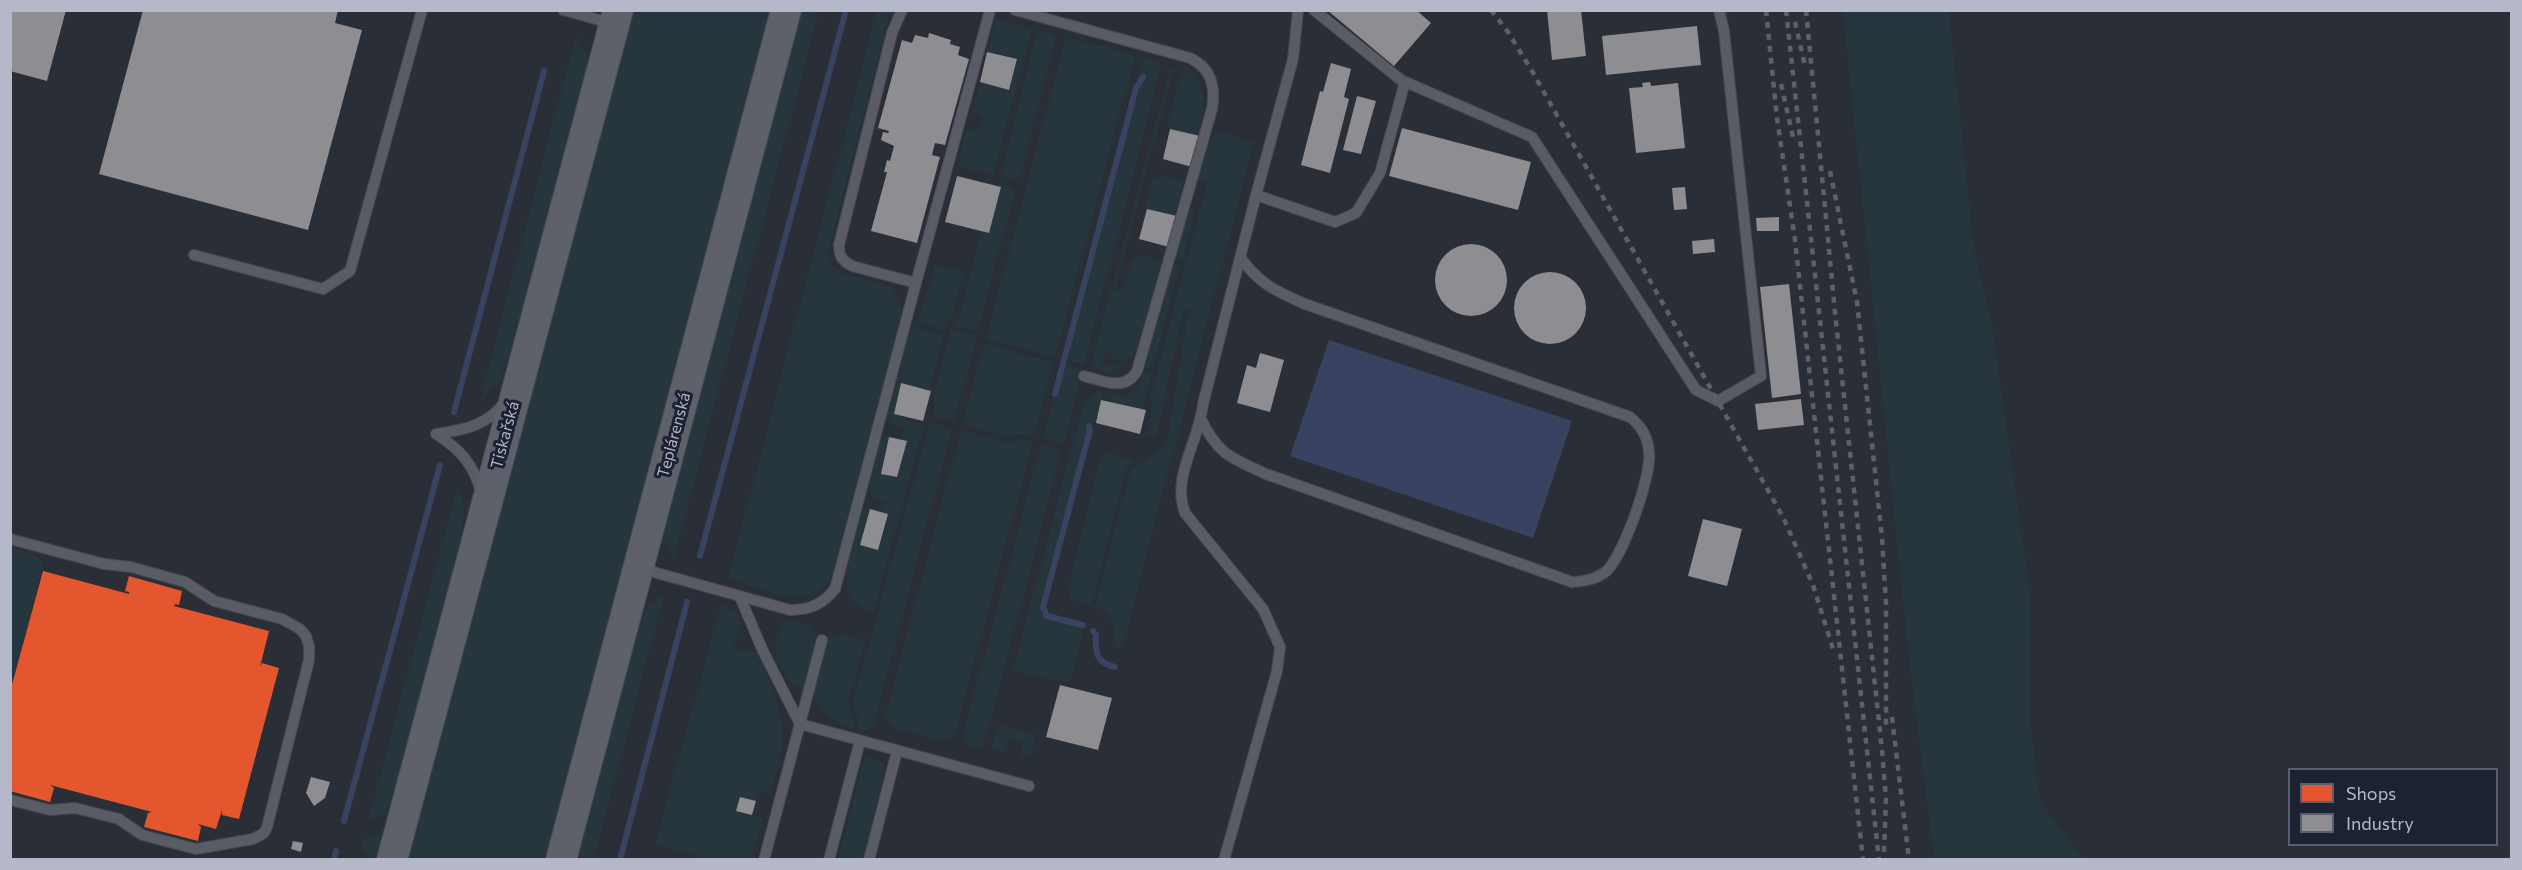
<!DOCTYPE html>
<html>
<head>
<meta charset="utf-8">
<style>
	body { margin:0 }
	#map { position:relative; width:2522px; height:870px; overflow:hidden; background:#2a2e37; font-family:Commissioner,sans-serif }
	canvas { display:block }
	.frame { position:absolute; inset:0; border:12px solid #b4b8c8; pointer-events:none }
	.legend { position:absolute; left:2288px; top:768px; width:210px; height:78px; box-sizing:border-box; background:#1d2232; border:2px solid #595e6e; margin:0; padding:8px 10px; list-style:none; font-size:18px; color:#b4b8c8 }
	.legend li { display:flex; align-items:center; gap:12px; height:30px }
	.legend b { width:30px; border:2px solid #595e6e }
</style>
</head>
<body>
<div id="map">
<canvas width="2522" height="870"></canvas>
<div class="frame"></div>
<ul class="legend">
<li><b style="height:16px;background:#e4572e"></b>Shops</li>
<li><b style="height:16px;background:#8d8d92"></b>Industry</li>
</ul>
</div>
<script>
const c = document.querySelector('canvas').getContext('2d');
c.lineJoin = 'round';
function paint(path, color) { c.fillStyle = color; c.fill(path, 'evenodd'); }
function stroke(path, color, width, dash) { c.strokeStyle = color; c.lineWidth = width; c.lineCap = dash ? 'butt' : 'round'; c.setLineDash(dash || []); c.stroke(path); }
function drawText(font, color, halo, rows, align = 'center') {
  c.font = font + ' Commissioner,sans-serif'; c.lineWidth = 6; c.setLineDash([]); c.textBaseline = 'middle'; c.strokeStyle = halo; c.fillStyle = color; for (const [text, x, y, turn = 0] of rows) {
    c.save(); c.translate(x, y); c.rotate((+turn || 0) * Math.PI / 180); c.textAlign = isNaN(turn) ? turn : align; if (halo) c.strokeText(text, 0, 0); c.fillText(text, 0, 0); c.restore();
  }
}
paint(new Path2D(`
	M630 11H774L548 859 404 860Z
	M799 11H819L674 558 665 543 663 527Z
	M877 11H890L828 253C832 281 870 276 890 287L900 303 901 315 834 571C815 617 763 589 728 579Z
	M1843 11H1949L1974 248 1991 319 2031 600 2030 720 2040 802 2083 859H1934L1909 660Z
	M996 18 1032 28 993 175 958 166 967 129 979 131 982 117 972 112 980 82 1009 90 1017 60 987 52Z
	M1038 30 1054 34 1055 38 1020 177 1014 180 1000 176Z
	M576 35 587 57V72L514 348 498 382 479 403Z
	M1069 37 1134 55V59L1055 358 986 339 1064 43Z
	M1147 58 1161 62V67L1084 365 1064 359 1142 61Z
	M1184 66 1187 67 1186 72 1196 74C1207 96 1204 113 1198 136L1170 129 1168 120Z
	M1170 68 1174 69 1115 290 1122 291 1132 259 1141 255 1162 261 1138 347 1124 362 1114 360 1110 351 1106 350 1102 366 1107 367 1113 363 1122 365 1110 373 1094 369 1091 366Z
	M1216 131 1254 142 1122 649 1113 646 1115 632 1109 614 1095 606 1131 469C1147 460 1161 453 1168 436L1189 308 1183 311 1157 433 1152 437 1145 436 1153 406 1150 399 1207 183 1196 180 1206 148Z
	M1163 175 1184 181 1174 216 1145 208 1153 179Z
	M999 184 1012 187 1014 195 978 332 952 326 959 317 981 231 989 233Z
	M1188 210 1195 212 1182 262 1174 261Z
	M1173 263 1180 265 1152 370 1145 368Z
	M935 264 964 272 952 315 945 330 918 323Z
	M911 326 944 335 929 390 901 384 894 414 902 416V419L924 425 873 613C828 598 852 546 861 513L865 509H870L860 545 887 514 882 512 884 502 874 498 868 486 880 441 886 436 889 437 881 473 897 477 907 442 901 440 904 429 892 424 888 413Z
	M951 329 977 336 954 422 933 415 936 386Z
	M984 344 1054 362 1034 436 1023 433 1009 437 962 424Z
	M1062 364 1082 369 1064 444 1043 438Z
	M1144 371 1152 373 1142 410 1109 402 1112 394 1126 396 1138 389Z
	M1097 391 1103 392 1096 423H1092L1041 608 1046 617 1084 627 1070 682 1052 678 1051 680 1013 670 1084 402Z
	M930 422 952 428 874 724C870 731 866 731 858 729L859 723 853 702Z
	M961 430 1009 443 1022 439 1033 442 955 734 950 740 944 741 894 728 888 723 886 713Z
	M1041 445 1062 450 985 741 981 747 974 749 966 745 963 735Z
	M1108 453 1134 460 1133 463 1127 467 1091 605 1071 600 1068 591 1100 457Z
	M458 484 464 512 461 546 395 794 386 811 367 825Z
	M11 548C22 551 38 552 43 565L11 692Z
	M664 595 594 859 573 860 641 614 648 605Z
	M721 605 736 611 740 625 734 648 758 653C770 680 783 709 783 739 782 757 775 776 770 794L759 791 756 801 736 811 763 818 751 859H712L655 844Z
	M784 619 812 626 811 632 819 634 804 691 790 682 775 658 777 652 774 646Z
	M840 633 865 641 848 702 854 724 853 730C835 721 824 713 813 695L829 637 838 639Z
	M998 725 1036 735 1030 758 1020 756 1023 743 1008 740 1004 752 992 749Z
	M865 757 883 762 885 765 863 859H838Z
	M382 832 384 834 378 859H370L361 847 363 840Z`), '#27363d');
paint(new Path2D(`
	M1329 340 1572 421 1533 538 1290 456Z`), '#394361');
paint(new Path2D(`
	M43 571 129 594V592L125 591 129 576 182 591 179 605 175 604 174 606 269 631 260 667 262 663 279 668 239 819 222 815V810L216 829 198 824 201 827 198 841 144 827 148 813 152 812 50 785 54 788 50 802 10 791V692Z`), '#e4572e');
paint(new Path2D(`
	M10 10H66L47 81 10 71Z
	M143 10H338L335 23 362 30 308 230 99 174Z
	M1327 10H1416L1431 23 1394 66Z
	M1547 10H1581L1586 56 1552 60Z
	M1697 26 1701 65 1606 75 1602 36Z
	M929 33 951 40 950 44 960 47 958 55 969 59 945 145 935 143 932 155 940 157 917 243 871 231 887 172H884L887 160 890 161 894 146 881 140 883 132 888 133 889 131 878 128 902 40 912 43 915 35 928 38Z
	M987 52 1017 59 1009 90 980 82Z
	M1331 63 1351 69 1344 97 1349 99 1330 173 1301 165 1320 91 1323 92Z
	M1650 82 1651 86 1678 83 1685 148 1636 153 1629 88 1643 87 1642 83Z
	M1357 96 1376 101 1361 154 1343 150Z
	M1402 128 1531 162 1518 210 1389 176Z
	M1170 129 1200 136 1192 167 1163 159Z
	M957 176 1001 187 989 233 945 222Z
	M1685 187 1687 209 1674 210 1672 188Z
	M1147 209 1177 216 1169 247 1139 239Z
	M1779 217V231H1757L1756 218Z
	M1714 239 1715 252 1693 254 1692 241Z
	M1435 280a36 36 0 1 1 72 0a36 36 0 1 1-72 0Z
	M1514 308a36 36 0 1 1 72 0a36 36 0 1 1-72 0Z
	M1789 284 1801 394 1772 398 1760 287Z
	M1260 353 1284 360 1270 412 1237 403 1247 365 1256 368Z
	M901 383 931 391 923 421 894 414Z
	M1801 399 1804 425 1758 430 1755 404Z
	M1101 400 1146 410 1140 434 1096 423Z
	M889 437 907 441 897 477 881 474Z
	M870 509 888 514 878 550 860 545Z
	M1703 519 1742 529 1727 586 1688 576Z
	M1060 685 1112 698 1098 750 1046 737Z
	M311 777 330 782 325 798 314 806 306 793Z
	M740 797 756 801 752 815 736 811Z
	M293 841 303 843 301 852 291 849Z`), '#8d8d92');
stroke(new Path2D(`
	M1055 394 1136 88 1143 77
	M454 412 544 71
	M700 556 846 10
	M1083 625 1047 616 1043 607 1090 430 1089 426
	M1093 631 1096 635C1095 652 1096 663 1115 667
	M344 821 440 465
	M334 860 336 851
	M620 860 687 602`), '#394361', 6);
const lane = new Path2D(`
	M563 10 614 24
	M1015 10 1190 58C1211 68 1216 86 1212 109L1137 371C1125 392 1103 381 1084 376
	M1298 10 1293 59 1256 195 1335 222 1356 213 1380 173 1405 82
	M1314 10 1401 80 1532 137 1696 390 1718 401 1761 376 1724 31 1719 10
	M194 255 323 289 350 271 422 10
	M916 283 990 10
	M1201 419C1218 455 1232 458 1266 474L1572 582C1584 581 1594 580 1604 573 1622 561 1652 475 1649 453 1648 437 1642 427 1630 417L1305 304C1276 291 1259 284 1240 257
	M481 494C475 465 460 449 436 434 463 430 487 426 504 403
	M10 539 104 564 131 567 185 582 214 601 282 619 300 629 306 636 309 646V660L267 827 264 833 253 839 196 849 142 835 119 819 75 808 50 810 10 800
	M639 568 790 610C810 610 823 604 835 589L916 283 852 266C842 261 839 256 839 245L892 33 902 10
	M740 597 763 651 800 724 1029 786
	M764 860 822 640
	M829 860 860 741
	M869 860 897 751
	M1224 860 1277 671 1280 647 1263 609 1185 513C1171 477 1199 442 1203 404L1256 195`);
const secondary = new Path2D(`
	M392 860 618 10
	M561 860 786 10`);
stroke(lane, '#464950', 12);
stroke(secondary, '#464950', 32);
stroke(lane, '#5a5c65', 10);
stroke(secondary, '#5e606a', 30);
stroke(new Path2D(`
	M1491 10 1508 32 1532 71 1783 517 1813 585 1834 652
	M1766 10 1777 118 1795 240 1863 860
	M1786 10 1879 860
	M1806 10 1836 322 1882 750 1886 799 1884 852
	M1795 22 1805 66
	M1781 84 1793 137
	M1830 171 1857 302 1882 538 1886 603V728
	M1892 717 1909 860`), '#5e6069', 4.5, [6, 6]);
drawText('16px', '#b4b8c8', '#1d2232', [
	["Tiskařská",505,435,-75],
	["Teplárenská",674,435,-75]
]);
</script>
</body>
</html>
